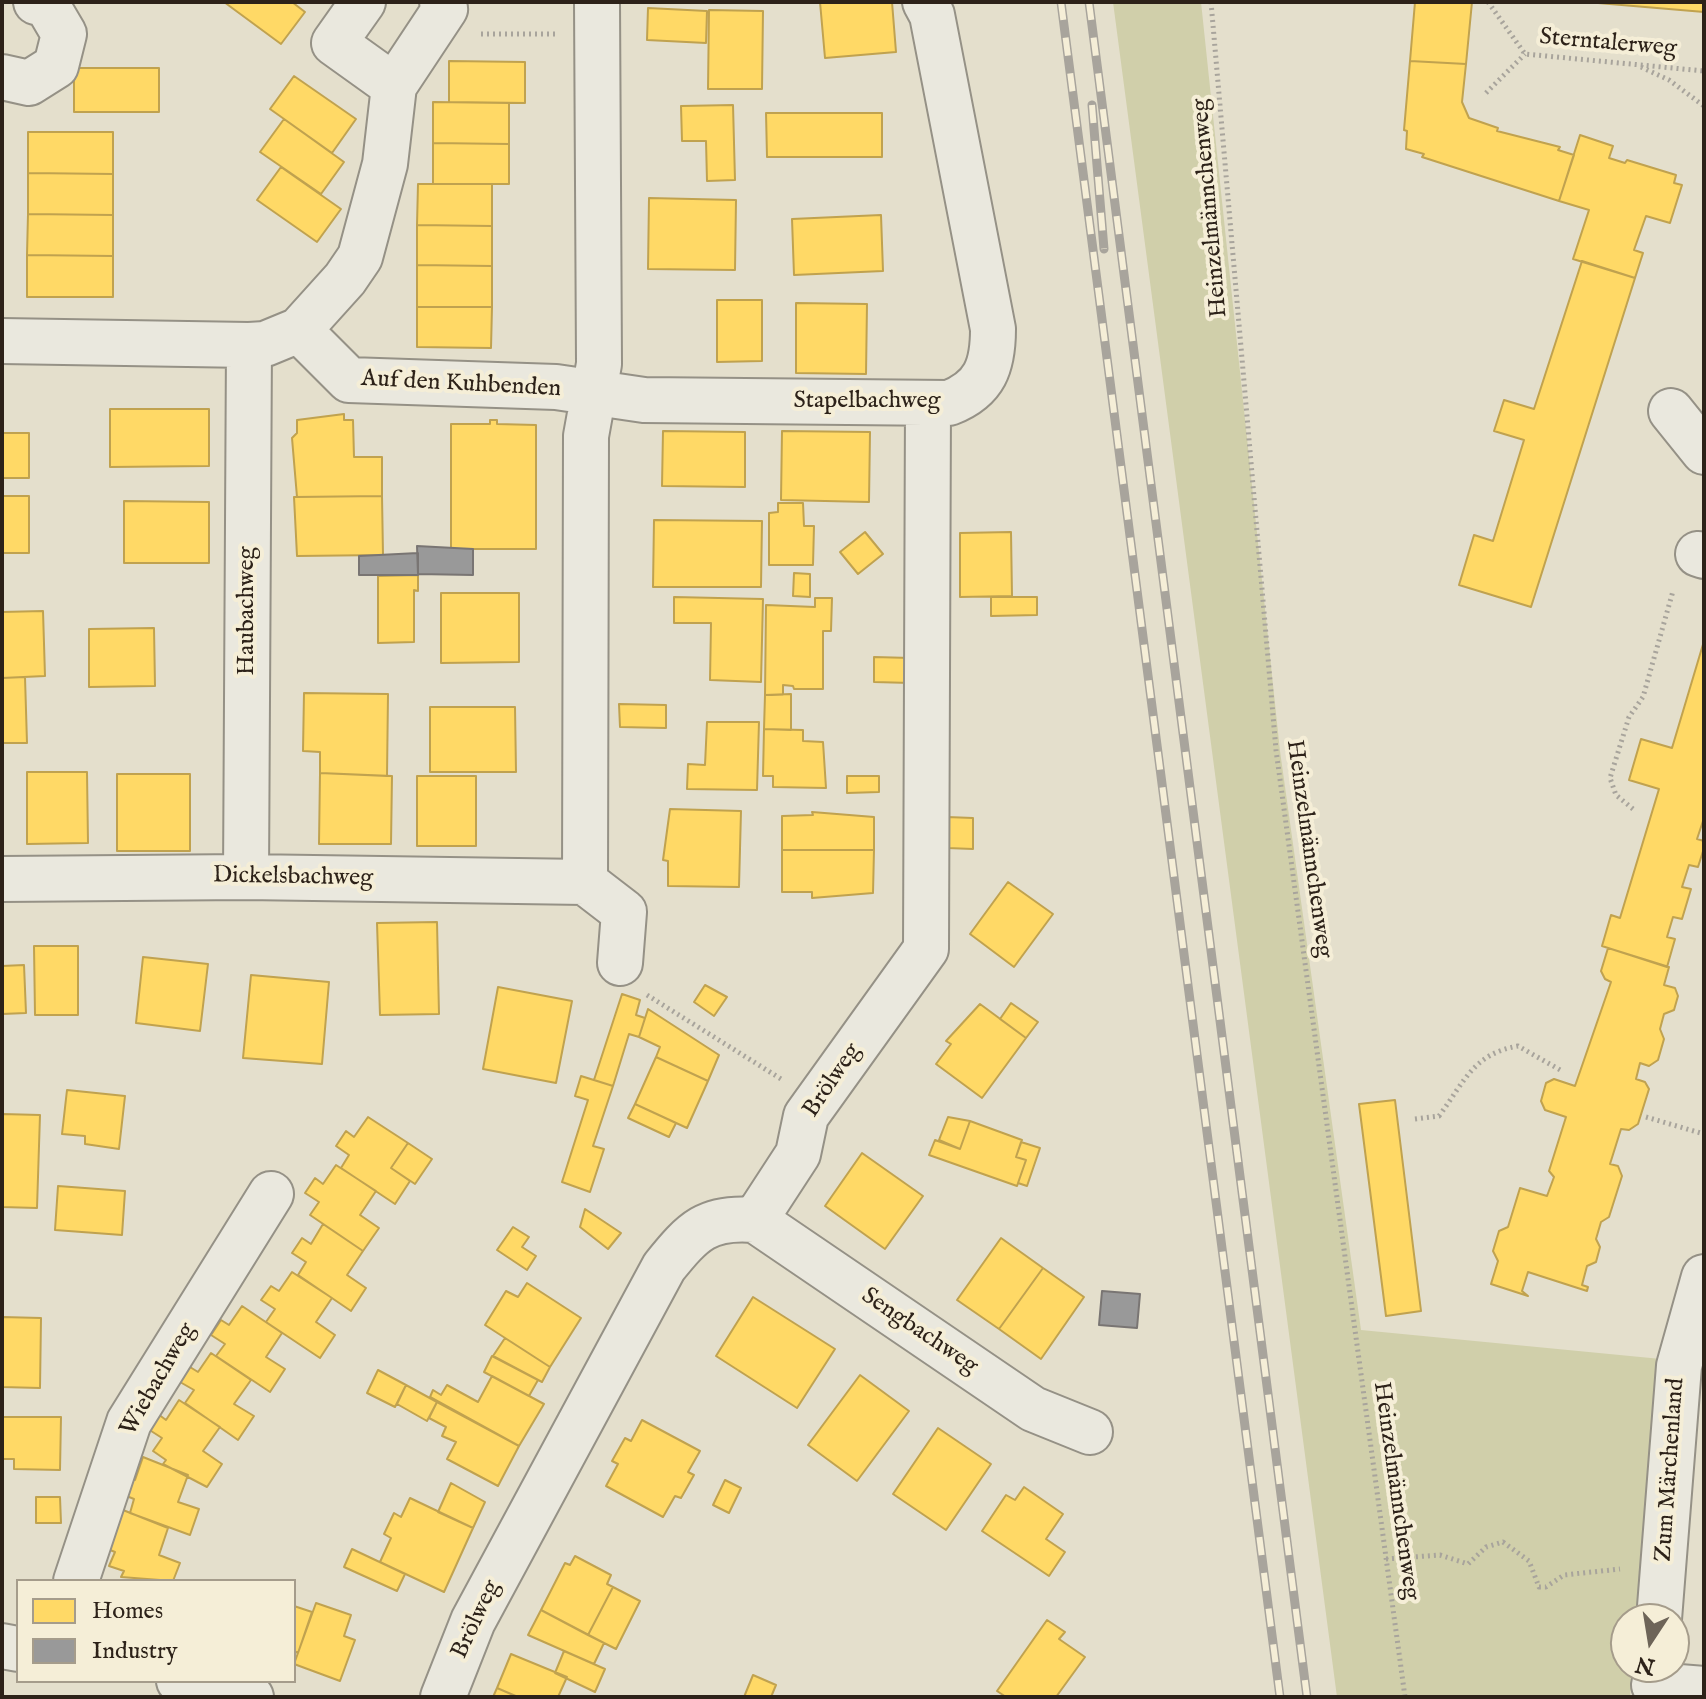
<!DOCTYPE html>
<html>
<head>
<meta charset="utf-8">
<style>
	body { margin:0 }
	#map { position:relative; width:1706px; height:1699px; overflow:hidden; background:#e4dfcc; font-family:"IM FELL English",serif }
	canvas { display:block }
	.frame { position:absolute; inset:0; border:4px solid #2d2219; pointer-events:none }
	.legend { position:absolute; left:16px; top:1579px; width:280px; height:104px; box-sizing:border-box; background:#f5eed7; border:2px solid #a59c8b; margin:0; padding:10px 14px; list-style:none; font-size:24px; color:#2d2219 }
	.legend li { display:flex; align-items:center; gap:16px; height:40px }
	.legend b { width:40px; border:2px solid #a59c8b }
	.north { position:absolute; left:1610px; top:1603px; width:80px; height:80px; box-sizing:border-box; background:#f5eed7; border:2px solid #a59c8b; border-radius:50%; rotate:192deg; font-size:22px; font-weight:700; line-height:32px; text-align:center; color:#2d2219 }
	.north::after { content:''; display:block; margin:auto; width:28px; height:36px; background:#6d6458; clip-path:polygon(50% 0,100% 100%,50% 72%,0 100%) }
</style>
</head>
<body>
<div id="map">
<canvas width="1706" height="1699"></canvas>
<div class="frame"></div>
<ul class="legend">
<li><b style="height:22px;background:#ffd966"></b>Homes</li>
<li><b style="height:22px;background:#999"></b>Industry</li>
</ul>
<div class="north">N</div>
</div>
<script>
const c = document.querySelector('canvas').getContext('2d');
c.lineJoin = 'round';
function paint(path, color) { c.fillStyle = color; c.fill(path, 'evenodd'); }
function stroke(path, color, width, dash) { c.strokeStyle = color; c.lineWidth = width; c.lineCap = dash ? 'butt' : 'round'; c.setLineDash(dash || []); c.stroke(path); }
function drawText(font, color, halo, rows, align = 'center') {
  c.font = font + ' "IM FELL English",serif'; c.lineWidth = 8; c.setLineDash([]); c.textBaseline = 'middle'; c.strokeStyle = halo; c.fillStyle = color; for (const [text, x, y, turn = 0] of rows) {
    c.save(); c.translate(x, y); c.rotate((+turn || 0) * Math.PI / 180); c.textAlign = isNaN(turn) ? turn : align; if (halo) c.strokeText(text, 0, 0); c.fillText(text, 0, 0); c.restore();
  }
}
paint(new Path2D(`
	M1113 2H1201L1280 751 1361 1330 1661 1359 1637 1619H1626V1667H1633L1630 1697H1337Z`), '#d0cfaa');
const homes = new Path2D(`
	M224 2H292L305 12 281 44Z
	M820 2H892L896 52 825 58Z
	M1415 2H1472L1466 64 1410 61Z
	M1704 2V12L1598 3V2Z
	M648 8 707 11 706 43 647 40Z
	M709 10 763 11 762 89H708Z
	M449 61 525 62V103L449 102Z
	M1410 61 1466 64 1462 102 1469 118 1498 128 1497 131 1560 147 1558 150 1574 155 1559 201 1422 157 1424 154 1406 149 1407 131 1404 130Z
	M74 68H159V112H74Z
	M294 76 356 119 332 153 270 109Z
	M433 102 509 103V144L433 143Z
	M733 105 735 180 707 181 706 141H682L681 106Z
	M766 113H882V157H767Z
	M284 119 344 162 321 194 260 152Z
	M28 132H113V174L28 173Z
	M1580 135 1613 146 1609 158 1625 163 1627 160 1676 175 1674 183 1682 185 1670 223 1646 216 1634 250 1643 253 1635 278 1573 259 1589 210 1559 201Z
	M433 143 509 144V184H433Z
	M281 167 341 209 317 242 257 200Z
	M28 173 113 174V215L28 214Z
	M418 184H492V226L417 225Z
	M649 198 736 200 735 270 648 269Z
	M28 214 113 215V256L27 255Z
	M881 215 883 271 794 275 792 219Z
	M417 225 492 226V266L417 265Z
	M27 255 113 256V297H27Z
	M1582 261 1635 278 1531 607 1459 585 1474 535 1493 541 1524 440 1494 431 1504 400 1534 409Z
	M417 265 492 266V307H417Z
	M717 300H762V361L717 362Z
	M796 303 867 304 866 374 796 373Z
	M417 307H492L491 348 417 347Z
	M110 409H209V466L110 467Z
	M344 414V420H353L354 457H382V496L297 497 292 438 297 433V420Z
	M490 420H497V424L536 425V549H451V424H490Z
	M663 431 745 432V487L662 486Z
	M782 431 870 432 869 502 781 500Z
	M2 433H29V478H2Z
	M2 496H29V553H2Z
	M382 496 383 555 297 556 294 497Z
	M124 501 209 502V563H124Z
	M778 503H803L804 526H814L813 565H769V513L778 512Z
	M654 520 762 521 761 587H653Z
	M865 532 883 554 858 574 840 552Z
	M1011 532 1012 596 960 597V533Z
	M794 573 810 574V597L793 596Z
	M418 575V591L414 590V642L378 643V576Z
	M441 593H519V662L441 663Z
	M674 597 763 599 761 682 710 680 711 623H674Z
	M991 597H1037V615L991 616Z
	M815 598H832L831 631H823V689H794L793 686 783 685V695H765L766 605 815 607Z
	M43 611 45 676 2 678V612Z
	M154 628 155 686 89 687V629Z
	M1704 641V818L1697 839 1704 841V848L1698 867 1689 865 1682 887 1691 889 1682 919 1673 917 1667 937 1675 939 1667 967 1602 946 1611 915 1620 918 1659 789 1629 780 1641 739 1672 748Z
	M874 657 911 658V683L874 682Z
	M25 677 27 743H2V678Z
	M304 693 388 694 387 776 320 773V752L303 751Z
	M791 694V730L764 729 765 695Z
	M619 704 666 705V728L620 727Z
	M430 707H515L516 772H430Z
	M707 722H759L757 790 687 789 688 764 705 765Z
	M764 729 803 730V741L823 742 826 788 773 787V776H763Z
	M27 772H87L88 843 27 844Z
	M320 773 392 776 391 844H319Z
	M117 774H190V851H117Z
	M417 776H476V846H417Z
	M847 776H879V792L847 793Z
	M670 809 741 811 739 887 668 886V861L663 860Z
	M812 812 874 817V850H782V816L813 815Z
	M947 817 973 818V849L947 848Z
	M782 850H874L873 893 812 898V892H782Z
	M1008 882 1053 914 1014 967 970 934Z
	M437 922 439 1014 380 1015 377 923Z
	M34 946H78V1015H35Z
	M1608 948 1669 967 1664 985 1675 988 1678 996 1674 1010 1664 1014 1660 1029 1664 1039 1658 1060 1649 1066 1640 1063 1636 1079 1645 1082 1649 1089 1638 1124 1629 1130 1621 1129 1610 1164 1618 1166 1622 1176 1609 1217 1601 1222 1596 1239 1600 1247 1596 1262 1587 1266 1582 1285 1588 1287 1587 1291 1528 1272 1522 1291 1528 1296 1491 1284 1498 1261 1493 1251 1499 1231 1508 1227 1520 1188 1547 1196 1554 1177 1549 1171 1566 1117 1545 1110 1541 1101 1546 1083 1554 1079 1575 1086 1611 982 1605 979 1601 971Z
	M143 957 208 964 200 1031 136 1023Z
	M24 965 26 1013 2 1014V966Z
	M251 975 329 982 322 1064 243 1058Z
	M705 985 727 997 714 1016 694 1002Z
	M498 987 572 1001 556 1083 483 1069Z
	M622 994 640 1000 636 1015 645 1018 639 1037 629 1034 613 1086 594 1080Z
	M1011 1003 1038 1022 1026 1038 1000 1019Z
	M980 1004 1026 1038 982 1098 936 1064 951 1044 946 1041Z
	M648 1009 719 1055 708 1081 656 1057 660 1047 639 1037Z
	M656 1057 708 1081 687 1128 635 1104Z
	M581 1076 613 1086 593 1146 604 1149 590 1192 562 1182 588 1100 575 1096Z
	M67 1090 125 1096 119 1149 85 1144V1136L62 1134Z
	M1395 1100 1421 1311 1386 1316 1359 1104Z
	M635 1104 676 1123 669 1137 628 1118Z
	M2 1114 40 1115 37 1208 2 1207Z
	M368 1117 408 1143 391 1168 410 1181 395 1204 341 1168 349 1155 336 1146 346 1131 354 1137Z
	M948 1117 970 1121 960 1149 939 1140Z
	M970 1121 1022 1140 1016 1157 1026 1160 1017 1186 929 1155 935 1140 960 1149Z
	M1021 1142 1040 1148 1027 1186 1018 1183 1026 1160 1016 1157Z
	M408 1143 432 1159 415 1184 391 1168Z
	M862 1153 923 1196 885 1249 825 1206Z
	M336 1165 376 1191 360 1215 379 1228 363 1251 310 1215 319 1202 305 1193 315 1178 323 1184Z
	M58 1186 125 1191 122 1235 55 1230Z
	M585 1209 621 1233 608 1249 580 1227Z
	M323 1224 363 1251 347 1275 366 1288 351 1311 298 1275 306 1262 292 1253 302 1238 311 1244Z
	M513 1227 529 1237 522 1247 536 1256 527 1270 497 1250Z
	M1001 1238 1043 1268 999 1329 957 1300Z
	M1043 1268 1084 1297 1041 1359 999 1329Z
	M292 1272 332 1298 316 1322 335 1335 320 1358 266 1322 275 1309 261 1300 271 1286 279 1291Z
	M527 1283 581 1318 550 1367 485 1325 506 1291 518 1297Z
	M753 1297 835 1349 797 1408 716 1356Z
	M242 1306 282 1333 266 1357 285 1369 270 1392 216 1356 225 1344 211 1335 221 1320 229 1325Z
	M2 1317 41 1318 40 1388 2 1387Z
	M505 1338 550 1367 542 1382 493 1356Z
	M211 1353 251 1380 234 1404 254 1416 238 1440 185 1403 194 1390 180 1382 190 1367 198 1372Z
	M492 1356 538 1380 529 1396 484 1372Z
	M378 1370 406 1385 395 1407 367 1393Z
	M860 1375 909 1411 857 1481 808 1445Z
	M492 1376 544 1404 519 1446 430 1397 433 1390 441 1395 447 1385 478 1402Z
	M406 1385 437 1402 427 1421 397 1404Z
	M179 1400 220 1427 203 1451 222 1464 207 1487 163 1464 166 1460 153 1451 162 1438 148 1429 158 1414 166 1420Z
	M437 1402 519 1446 498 1486 447 1459 456 1442 442 1436 446 1427 429 1418Z
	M2 1417H61L60 1470 14 1469V1459H2Z
	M642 1420 700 1451 688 1472 694 1475 681 1498 675 1496 663 1517 606 1486 618 1464 612 1461 625 1438 631 1441Z
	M938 1428 991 1464 946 1530 893 1494Z
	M143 1457 188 1475 178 1502 199 1509 190 1535 130 1513 134 1499 119 1493 125 1476 135 1480Z
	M725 1480 741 1488 729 1513 713 1505Z
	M451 1483 485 1502 473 1528 438 1512Z
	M1024 1487 1063 1514 1046 1539 1065 1552 1049 1576 982 1531 1006 1495 1015 1500Z
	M36 1497H60L61 1523H36Z
	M410 1498 473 1528 444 1592 380 1562 391 1538 384 1534 394 1513 401 1517Z
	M123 1510 168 1528 159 1555 180 1563 173 1581 121 1577 124 1571 109 1566 115 1552 100 1546 115 1533Z
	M352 1549 405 1574 397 1591 344 1567Z
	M575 1556 611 1575 607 1584 613 1587 588 1635 541 1610 565 1563 570 1565Z
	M613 1587 640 1601 616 1649 588 1635Z
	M316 1603 351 1615 344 1636 355 1640 340 1681 294 1664Z
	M294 1606 312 1612 298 1653 294 1651Z
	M541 1610 604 1643 594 1664 528 1635Z
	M1047 1620 1065 1632 1059 1639 1085 1657 1056 1697H1006L997 1691Z
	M564 1651 605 1669 595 1692 555 1673Z
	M511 1654 567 1677 558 1697H518L497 1688Z
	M753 1675 776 1685 771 1697H744Z
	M497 1688 518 1697H493Z`);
paint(homes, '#ffd966');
stroke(homes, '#c0a24f', 2);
const industry = new Path2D(`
	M417 546 473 549V575L418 574Z
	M418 553V575H359V556Z
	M1102 1291 1140 1294 1137 1328 1099 1325Z`);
paint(industry, '#999');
stroke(industry, '#797573', 2);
const minor = new Path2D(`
	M363 2 334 43 394 86
	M2 77 29 83 56 66 64 34 47 5 36 2
	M299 330 349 380 556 387 644 400 949 403C985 389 993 366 993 329L932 15 925 2
	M2 341 249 345 265 344 299 330 345 279 360 257 385 164 394 86 445 9 442 2
	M1671 411 1704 452
	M1698 554 1704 556
	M246 877 249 345
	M2 879 246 877 585 882
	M585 882 586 436 599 364 597 2
	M585 882 624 912 620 963
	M755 1220 798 1154 806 1116 926 949 928 403
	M76 1581 129 1422 271 1194
	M1659 1619 1679 1366 1704 1277
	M2 1646 18 1649
	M179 1681 251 1697
	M1654 1685 1704 1689
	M443 1697 473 1621 664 1267C693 1231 707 1216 755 1220L1033 1409 1090 1432`);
stroke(minor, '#959186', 48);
stroke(new Path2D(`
	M1211 2 1276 750 1405 1697
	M1488 2 1525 54 1704 71
	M481 34H555
	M1641 67 1669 80 1704 106
	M1486 93 1525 54
	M1633 809 1616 795 1610 778 1629 717 1643 697 1673 591
	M647 995 781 1079
	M1646 1117 1704 1134
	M1415 1119 1439 1116C1465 1081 1473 1054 1518 1046L1562 1071
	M1386 1559 1440 1555 1468 1564 1486 1547 1503 1542 1529 1561 1539 1587H1546L1564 1575 1620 1569`), '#a8a49c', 5, [2, 4]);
stroke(minor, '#eae8de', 44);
const rail = new Path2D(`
	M1061 2 1280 1697
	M1089 2 1307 1697
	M1092 105 1104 249`);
stroke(rail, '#a8a49c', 9);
stroke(rail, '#f5eed7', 6, [18]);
drawText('24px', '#2d2219', '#f5eed7', [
	["Sterntalerweg",1608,44,5],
	["Heinzelmännchenweg",1211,208,-95],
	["Auf den Kuhbenden",461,385,3],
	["Stapelbachweg",867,402],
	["Haubachweg",248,611,-90],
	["Heinzelmännchenweg",1308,849,82],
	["Dickelsbachweg",293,878,1],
	["Brölweg",833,1081,-56],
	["Sengbachweg",919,1332,34],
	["Wiebachweg",159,1380,-60],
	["Zum Märchenland",1671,1470,-86],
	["Heinzelmännchenweg",1395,1491,82],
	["Brölweg",477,1620,-65]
]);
</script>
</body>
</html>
